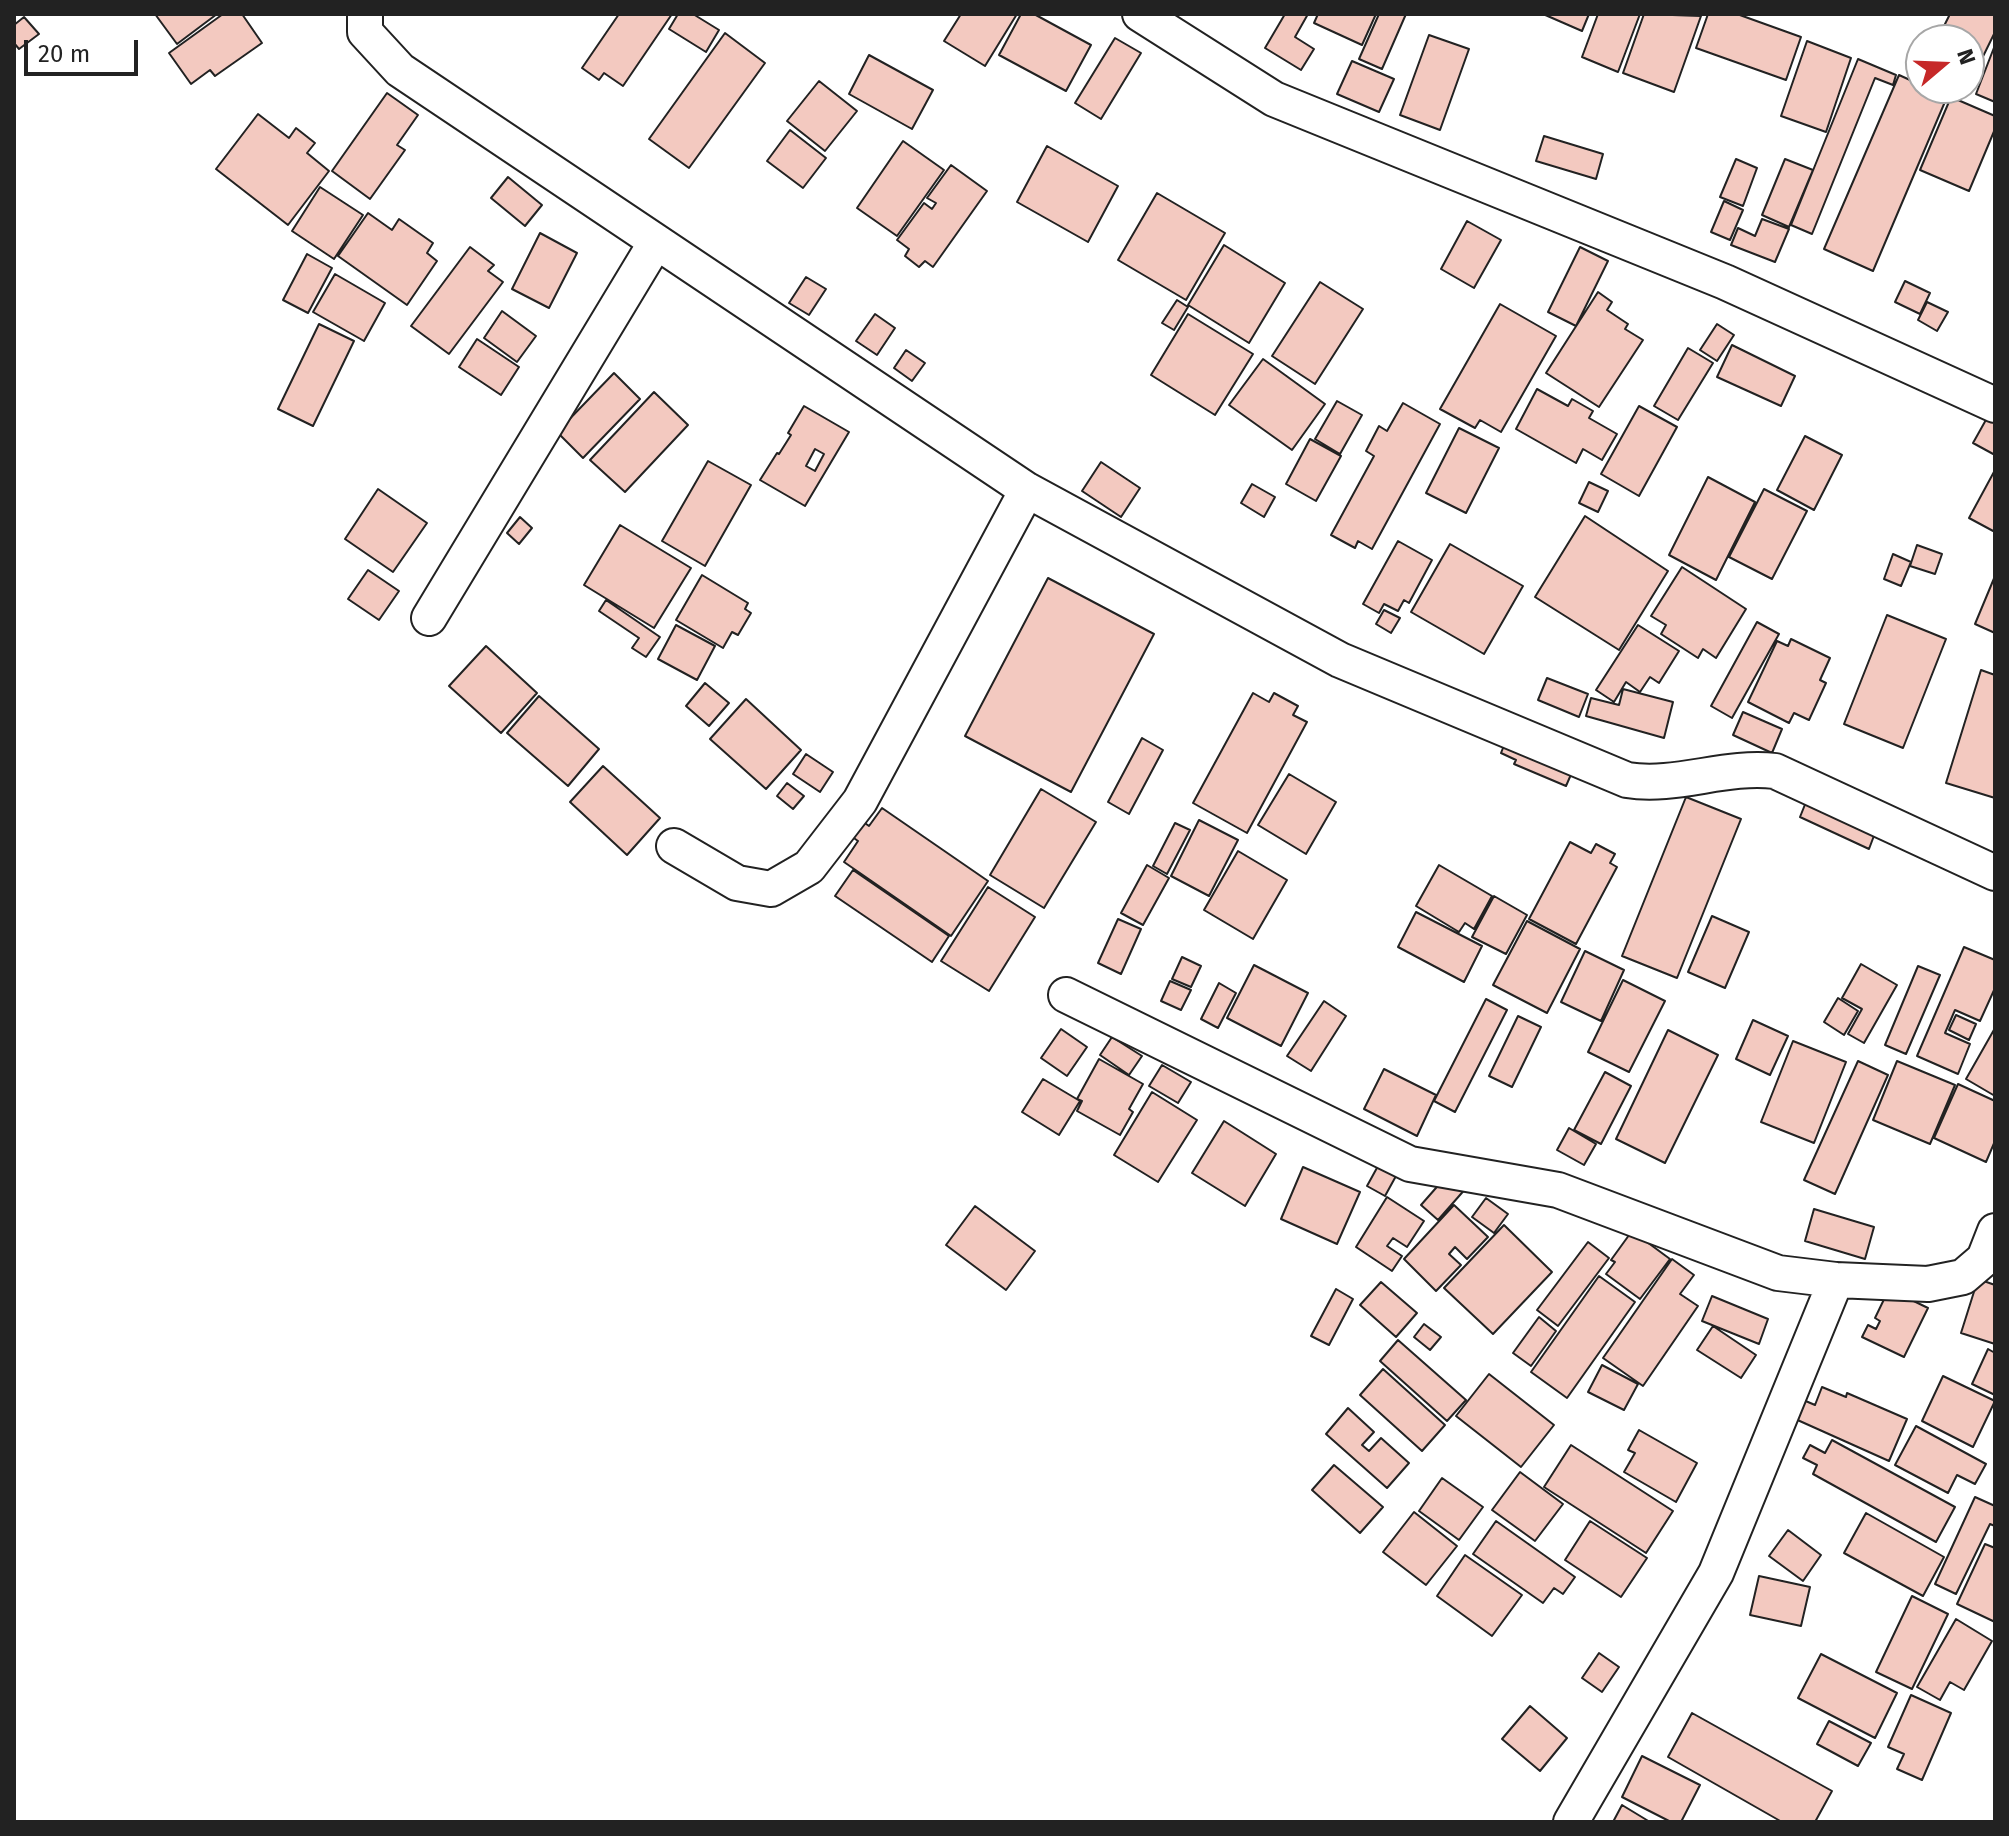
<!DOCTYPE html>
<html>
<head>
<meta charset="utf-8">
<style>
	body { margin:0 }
	#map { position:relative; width:2009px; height:1836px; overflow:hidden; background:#fff; font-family:"Fira Sans",sans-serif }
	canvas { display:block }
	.frame { position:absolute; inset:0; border:16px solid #222; pointer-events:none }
	.north { position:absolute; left:1905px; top:24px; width:80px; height:80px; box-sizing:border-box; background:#fff; border:2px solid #a7a7a7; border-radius:50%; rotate:71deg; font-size:22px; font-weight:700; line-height:32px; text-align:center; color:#222 }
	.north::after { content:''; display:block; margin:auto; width:28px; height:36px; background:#c62828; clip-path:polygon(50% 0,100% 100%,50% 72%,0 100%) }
	.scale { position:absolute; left:24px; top:40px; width:114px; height:36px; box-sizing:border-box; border:4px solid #222; border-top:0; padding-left:10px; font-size:24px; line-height:28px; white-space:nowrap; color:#222; -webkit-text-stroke:6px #fff; paint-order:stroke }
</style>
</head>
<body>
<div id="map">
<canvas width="2009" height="1836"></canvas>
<div class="frame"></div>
<div class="north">N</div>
<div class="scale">20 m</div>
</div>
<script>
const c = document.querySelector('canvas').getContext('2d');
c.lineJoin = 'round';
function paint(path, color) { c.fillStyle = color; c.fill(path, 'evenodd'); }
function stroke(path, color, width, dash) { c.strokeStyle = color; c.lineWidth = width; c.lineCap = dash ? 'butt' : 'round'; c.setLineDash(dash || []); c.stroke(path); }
const building = new Path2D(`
	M155 14H217L177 44Z
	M223 14H242L262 43 215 76 210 70 191 84 169 53Z
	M619 14H672L623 86 604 73 599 80 582 68Z
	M678 14H693L719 30 706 52 669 29Z
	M961 14H1017L985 66 944 41Z
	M1021 14H1034L1091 45 1066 91 999 55Z
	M1285 14H1308L1295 37 1314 49 1301 70 1265 48Z
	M1318 14H1376L1362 45 1314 23Z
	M1379 14H1406L1382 69 1359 59Z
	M1543 14H1589L1582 31Z
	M1598 14H1640L1618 72 1582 57Z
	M1644 14 1701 16 1674 92 1623 73Z
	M1708 14H1737L1801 37 1786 80 1696 48Z
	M1950 14H1995V32L1969 85V40H1937Z
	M24 17 39 34 19 49 14 43V25Z
	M725 33 765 63 689 168 649 139Z
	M1429 35 1469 49 1440 130 1400 115Z
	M1115 38 1141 53 1101 119 1075 103Z
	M1807 41 1851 58 1826 132 1781 116Z
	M1995 45V102L1976 94Z
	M869 55 933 90 912 129 849 94Z
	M1858 59 1896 75 1893 85 1875 78 1812 234 1791 225Z
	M1352 61 1394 79 1379 112 1337 94Z
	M1899 75 1921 85V88H1928L1947 97 1873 271 1824 249Z
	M819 81 857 111 825 151 787 121Z
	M387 93 418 115 397 145 405 150 370 199 332 171Z
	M1951 97 1995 116V129L1969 191 1920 170Z
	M258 114 289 138 296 128 315 143 307 153 329 171 288 225 216 169Z
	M790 130 826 158 803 188 767 161Z
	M1544 136 1603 154 1596 179 1536 161Z
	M903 141 944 170 897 236 857 208Z
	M1047 146 1118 186 1088 242 1017 202Z
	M1736 159 1757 168 1743 206 1720 197Z
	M1785 159 1813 170 1789 227 1762 215Z
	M951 165 987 191 933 267 925 261 919 267 905 256 909 249 897 240 924 203 932 209 936 203 927 198Z
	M508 177 542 205 525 226 491 198Z
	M320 187 363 215 334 259 292 231Z
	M1157 193 1225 233 1186 300 1118 260Z
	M1724 201 1743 210 1730 240 1711 232Z
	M368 213 392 230 399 219 433 243 427 253 437 261 407 305 338 256Z
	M1762 219 1789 229 1775 262 1731 245 1738 228 1755 236Z
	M1467 221 1501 240 1474 288 1441 269Z
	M540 233 577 253 549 308 512 289Z
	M1224 245 1285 283 1249 343 1188 305Z
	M470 247 494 265 488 271 503 282 449 354 411 326Z
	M1580 247 1608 261 1576 326 1548 312Z
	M307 254 332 268 308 313 283 300Z
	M335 274 385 303 364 341 313 312Z
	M806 277 826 289 809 315 789 303Z
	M1905 281 1930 293 1920 314 1895 302Z
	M1320 282 1363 309 1315 384 1272 356Z
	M1598 292 1612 302 1607 310 1628 324 1625 329 1643 340 1599 407 1546 373Z
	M1177 300 1188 307 1174 330 1162 323Z
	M1927 302 1948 312 1937 331 1918 320Z
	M1500 304 1556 336 1501 432 1480 420 1475 428 1440 409Z
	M502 311 536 336 517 362 484 338Z
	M875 314 895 328 877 355 856 341Z
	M1188 314 1253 354 1215 415 1151 375Z
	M319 324 354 341 313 426 278 409Z
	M1717 324 1734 335 1717 361 1700 350Z
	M477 339 519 367 501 395 459 367Z
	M1732 345 1795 376 1781 406 1717 377Z
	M1688 348 1713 363 1678 420 1654 406Z
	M906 350 925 363 912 381 894 368Z
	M1263 359 1325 404 1292 450 1229 405Z
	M614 373 640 399 583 458 557 432Z
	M1537 389 1568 406 1572 399 1593 411 1589 418 1617 434 1602 460 1583 449 1576 463 1516 429Z
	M654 392 688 425 625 492 590 460Z
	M1337 401 1362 415 1340 454 1315 439Z
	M1403 403 1440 424 1372 549 1358 541 1355 548 1331 535 1374 456 1366 451 1379 426 1387 431Z
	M804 406 849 432 805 506 760 480 777 453 779 454 791 435 788 433ZM815 449 824 454 815 471 806 466Z
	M1639 406 1677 427 1639 496 1601 474Z
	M1987 418 1995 423V455L1973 443Z
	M1459 428 1499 448 1466 513 1426 493Z
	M1805 436 1842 455 1814 510 1777 490Z
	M1310 439 1341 456 1316 501 1286 484Z
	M708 461 751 485 705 566 662 541Z
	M1101 462 1140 488 1121 517 1082 491Z
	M1995 470V532L1969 518Z
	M1708 477 1755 502 1716 580 1669 555Z
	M1589 482 1608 491 1598 512 1579 503Z
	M1252 484 1275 497 1264 517 1241 503Z
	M378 489 427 523 393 572 345 539Z
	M1764 489 1807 511 1772 579 1729 557Z
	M1585 516 1668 571 1619 650 1535 597Z
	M520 517 532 528 519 544 507 533Z
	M620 525 691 568 654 628 584 585Z
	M1398 541 1432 560 1409 603 1404 600 1398 611 1384 604 1379 613 1363 604Z
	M1450 544 1523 586 1484 654 1411 612Z
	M1917 545 1942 554 1935 574 1910 566Z
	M1893 554 1911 562 1901 586 1884 579Z
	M1682 567 1746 609 1716 658 1703 649 1698 658 1661 634 1666 625 1651 616Z
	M368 570 399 591 379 620 348 599Z
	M702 575 748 603 745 609 751 613 738 635 732 632 723 648 676 620Z
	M1995 576V633L1975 624Z
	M1048 578 1154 634 1071 792 965 736Z
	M606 600 660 637 646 657 632 648 639 638 599 611Z
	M1384 610 1400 618 1391 633 1376 624Z
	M1887 615 1946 639 1903 748 1844 724Z
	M1757 622 1779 634 1732 718 1711 706Z
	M676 625 715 646 697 680 658 659Z
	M1638 625 1679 651 1659 683 1650 677 1640 692 1626 682 1614 702 1596 690Z
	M1791 639 1830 658 1820 680 1826 683 1809 720 1794 713 1789 723 1748 702 1777 641 1788 646Z
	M486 646 537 693 501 733 449 686Z
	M1981 670 1995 675V798L1946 783Z
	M1547 678 1588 694 1579 717 1538 700Z
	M705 683 729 703 709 726 686 706Z
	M1623 689 1673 702 1664 738 1586 716 1591 698 1619 705Z
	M1253 693 1269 702 1274 693 1298 706 1293 715 1307 722 1247 833 1193 803Z
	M539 696 599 749 568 786 507 733Z
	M746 699 801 750 766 789 710 739Z
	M1743 712 1782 729 1772 753 1733 735Z
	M1142 738 1163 750 1129 814 1108 802Z
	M1507 738 1576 763 1566 786 1514 764 1516 760 1501 753Z
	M806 754 833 772 820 792 793 774Z
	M603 766 660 818 627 855 570 802Z
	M1289 774 1336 802 1306 854 1258 825Z
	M787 783 804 796 793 809 777 796Z
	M1041 789 1096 822 1044 908 990 875Z
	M1686 797 1741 819 1677 978 1622 956Z
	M1806 802 1875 833 1869 849 1800 817Z
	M882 808 988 881 951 936 844 862 858 841 851 836 862 821 869 826Z
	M1199 820 1238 840 1209 896 1171 876Z
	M1175 823 1190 830 1167 874 1153 866Z
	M1570 842 1591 853 1596 844 1615 854 1610 863 1617 867 1576 944 1529 919Z
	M1238 851 1287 880 1253 939 1204 910Z
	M1147 865 1169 878 1143 925 1121 913Z
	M1439 865 1492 896 1474 929 1465 923 1459 932 1416 906Z
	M853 870 949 936 932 962 835 896Z
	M988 887 1035 917 989 991 941 961Z
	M1494 896 1527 915 1506 954 1472 937Z
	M1416 912 1482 946 1464 982 1398 947Z
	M1712 916 1749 932 1725 988 1688 972Z
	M1118 919 1141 929 1121 974 1098 963Z
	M1527 921 1580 949 1547 1013 1493 985Z
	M1964 947 1995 960V988L1980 1021 1955 1010 1945 1033 1970 1044 1958 1074 1917 1056Z
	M1585 951 1624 970 1601 1021 1561 1002Z
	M1182 957 1201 966 1191 987 1172 979Z
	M1861 964 1897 985 1864 1043 1848 1034 1862 1009 1842 998Z
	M1254 965 1308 993 1281 1046 1227 1018Z
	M1918 966 1940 975 1906 1054 1885 1045Z
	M1623 980 1665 1001 1629 1072 1588 1052Z
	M1170 981 1191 990 1181 1010 1161 1001Z
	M1219 983 1236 993 1218 1028 1201 1019Z
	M1838 998 1858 1011 1844 1035 1824 1022Z
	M1486 999 1507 1010 1455 1112 1434 1101Z
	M1324 1001 1346 1016 1311 1071 1287 1056Z
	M1956 1015 1976 1024 1969 1040 1949 1030Z
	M1518 1016 1541 1027 1512 1087 1489 1076Z
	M1753 1020 1788 1036 1770 1075 1736 1059Z
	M1995 1028V1096L1966 1079Z
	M1061 1029 1087 1047 1067 1076 1041 1058Z
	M1668 1030 1718 1055 1665 1163 1616 1139Z
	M1112 1037 1142 1056 1129 1075 1100 1055Z
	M1793 1041 1846 1062 1814 1143 1761 1122Z
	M1099 1059 1143 1084 1129 1109 1133 1112 1120 1135 1077 1111 1082 1101 1077 1099Z
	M1858 1061 1888 1075 1835 1194 1804 1180Z
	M1897 1061 1955 1085 1930 1144 1873 1120Z
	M1162 1065 1191 1082 1178 1103 1149 1086Z
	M1384 1069 1436 1095 1417 1136 1364 1109Z
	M1605 1072 1631 1086 1601 1144 1574 1130Z
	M1043 1079 1080 1101 1059 1135 1022 1112Z
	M1958 1084 1995 1101V1141L1986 1162 1934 1138Z
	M1152 1092 1197 1120 1158 1182 1114 1155Z
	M1224 1121 1276 1154 1245 1206 1192 1173Z
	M1569 1128 1596 1144 1584 1165 1557 1150Z
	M1378 1166 1396 1176 1385 1196 1367 1186Z
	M1303 1167 1360 1192 1337 1244 1281 1219Z
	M1450 1172 1467 1187 1438 1220 1421 1205Z
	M1387 1197 1424 1221 1407 1247 1393 1238 1387 1246 1402 1256 1392 1271 1356 1247Z
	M1486 1198 1508 1214 1494 1233 1472 1217Z
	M1454 1205 1488 1237 1467 1259 1455 1247 1449 1254 1461 1265 1436 1291 1404 1259Z
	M975 1206 1035 1251 1006 1290 946 1245Z
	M1814 1209 1874 1227 1865 1259 1805 1241Z
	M1504 1225 1552 1272 1493 1334 1444 1288Z
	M1632 1231 1670 1259 1640 1299 1606 1274 1615 1262 1611 1260Z
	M1588 1242 1609 1258 1558 1326 1537 1310Z
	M1672 1259 1694 1275 1680 1294 1698 1306 1643 1386 1603 1358Z
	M1599 1276 1635 1302 1567 1398 1531 1372Z
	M1978 1279 1995 1285V1344L1961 1333Z
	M1381 1282 1417 1313 1396 1337 1360 1305Z
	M1336 1289 1353 1299 1329 1345 1311 1336Z
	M1889 1289 1928 1308 1904 1357 1862 1337 1868 1325 1876 1329 1880 1321 1875 1318Z
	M1712 1296 1768 1319 1759 1344 1702 1321Z
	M1539 1317 1556 1331 1531 1366 1513 1353Z
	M1424 1324 1441 1337 1430 1350 1414 1337Z
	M1713 1326 1756 1355 1741 1378 1697 1350Z
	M1398 1340 1466 1400 1447 1421 1380 1361Z
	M1988 1349 1995 1353V1395L1972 1384Z
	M1602 1365 1638 1384 1624 1410 1588 1392Z
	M1383 1369 1445 1425 1422 1451 1360 1395Z
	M1489 1374 1554 1425 1521 1467 1456 1416Z
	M1943 1376 1995 1401 1973 1447 1922 1421Z
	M1822 1387 1846 1397 1847 1393 1907 1419 1889 1461 1793 1418 1801 1399 1815 1405Z
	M1348 1408 1374 1432 1362 1445 1369 1451 1381 1438 1409 1463 1387 1488 1326 1434Z
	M1916 1426 1986 1464 1975 1484 1957 1475 1948 1493 1895 1465Z
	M1639 1430 1697 1463 1676 1502 1624 1472 1635 1453 1628 1450Z
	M1832 1440 1955 1507 1936 1542 1813 1474 1817 1465 1803 1458 1810 1445 1825 1453Z
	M1571 1445 1673 1511 1646 1553 1544 1487Z
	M1334 1465 1383 1507 1360 1533 1312 1490Z
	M1520 1472 1563 1504 1535 1541 1492 1510Z
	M1442 1478 1483 1507 1459 1540 1419 1511Z
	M1975 1497 1995 1506V1526L1990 1524 1956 1594 1935 1584Z
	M1414 1512 1457 1546 1426 1585 1383 1552Z
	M1866 1513 1944 1557 1923 1596 1844 1553Z
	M1496 1521 1575 1577 1563 1594 1554 1588 1543 1603 1473 1554Z
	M1590 1521 1647 1558 1621 1597 1565 1560Z
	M1788 1530 1821 1555 1803 1581 1769 1556Z
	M1985 1544 1995 1548V1622L1957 1604Z
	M1465 1555 1522 1595 1492 1636 1437 1596Z
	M1759 1576 1810 1587 1801 1626 1750 1615Z
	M1912 1596 1948 1614 1912 1689 1876 1672Z
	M1956 1619 1992 1641 1964 1690 1950 1682 1940 1700 1917 1687Z
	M1599 1653 1619 1667 1602 1692 1582 1678Z
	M1821 1654 1897 1693 1875 1738 1798 1698Z
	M1911 1695 1951 1713 1922 1780 1897 1769 1904 1754 1888 1747Z
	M1530 1706 1567 1738 1540 1771 1502 1739Z
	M1692 1713 1832 1791 1815 1822H1782L1668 1757Z
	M1829 1721 1871 1743 1858 1766 1817 1744Z
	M1642 1756 1700 1785 1681 1822H1671L1622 1797Z
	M1622 1805 1650 1822H1613Z`);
paint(building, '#f3c9c0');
stroke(building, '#222', 2);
const minor = new Path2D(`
	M365 14V32L400 70 1027 490 1340 660 1627 780C1676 788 1725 765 1775 771L1995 873
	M1140 14 1274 99 1725 282 1995 405
	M429 618 656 242
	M674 846 737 883 771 889 809 867 860 801 1027 490
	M1066 995 1410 1164 1558 1190 1778 1273 1836 1280 1928 1284 1963 1277 1984 1259 1995 1231
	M1571 1822 1716 1573 1836 1280`);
stroke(minor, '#222', 38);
stroke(minor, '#fff', 34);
</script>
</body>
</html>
